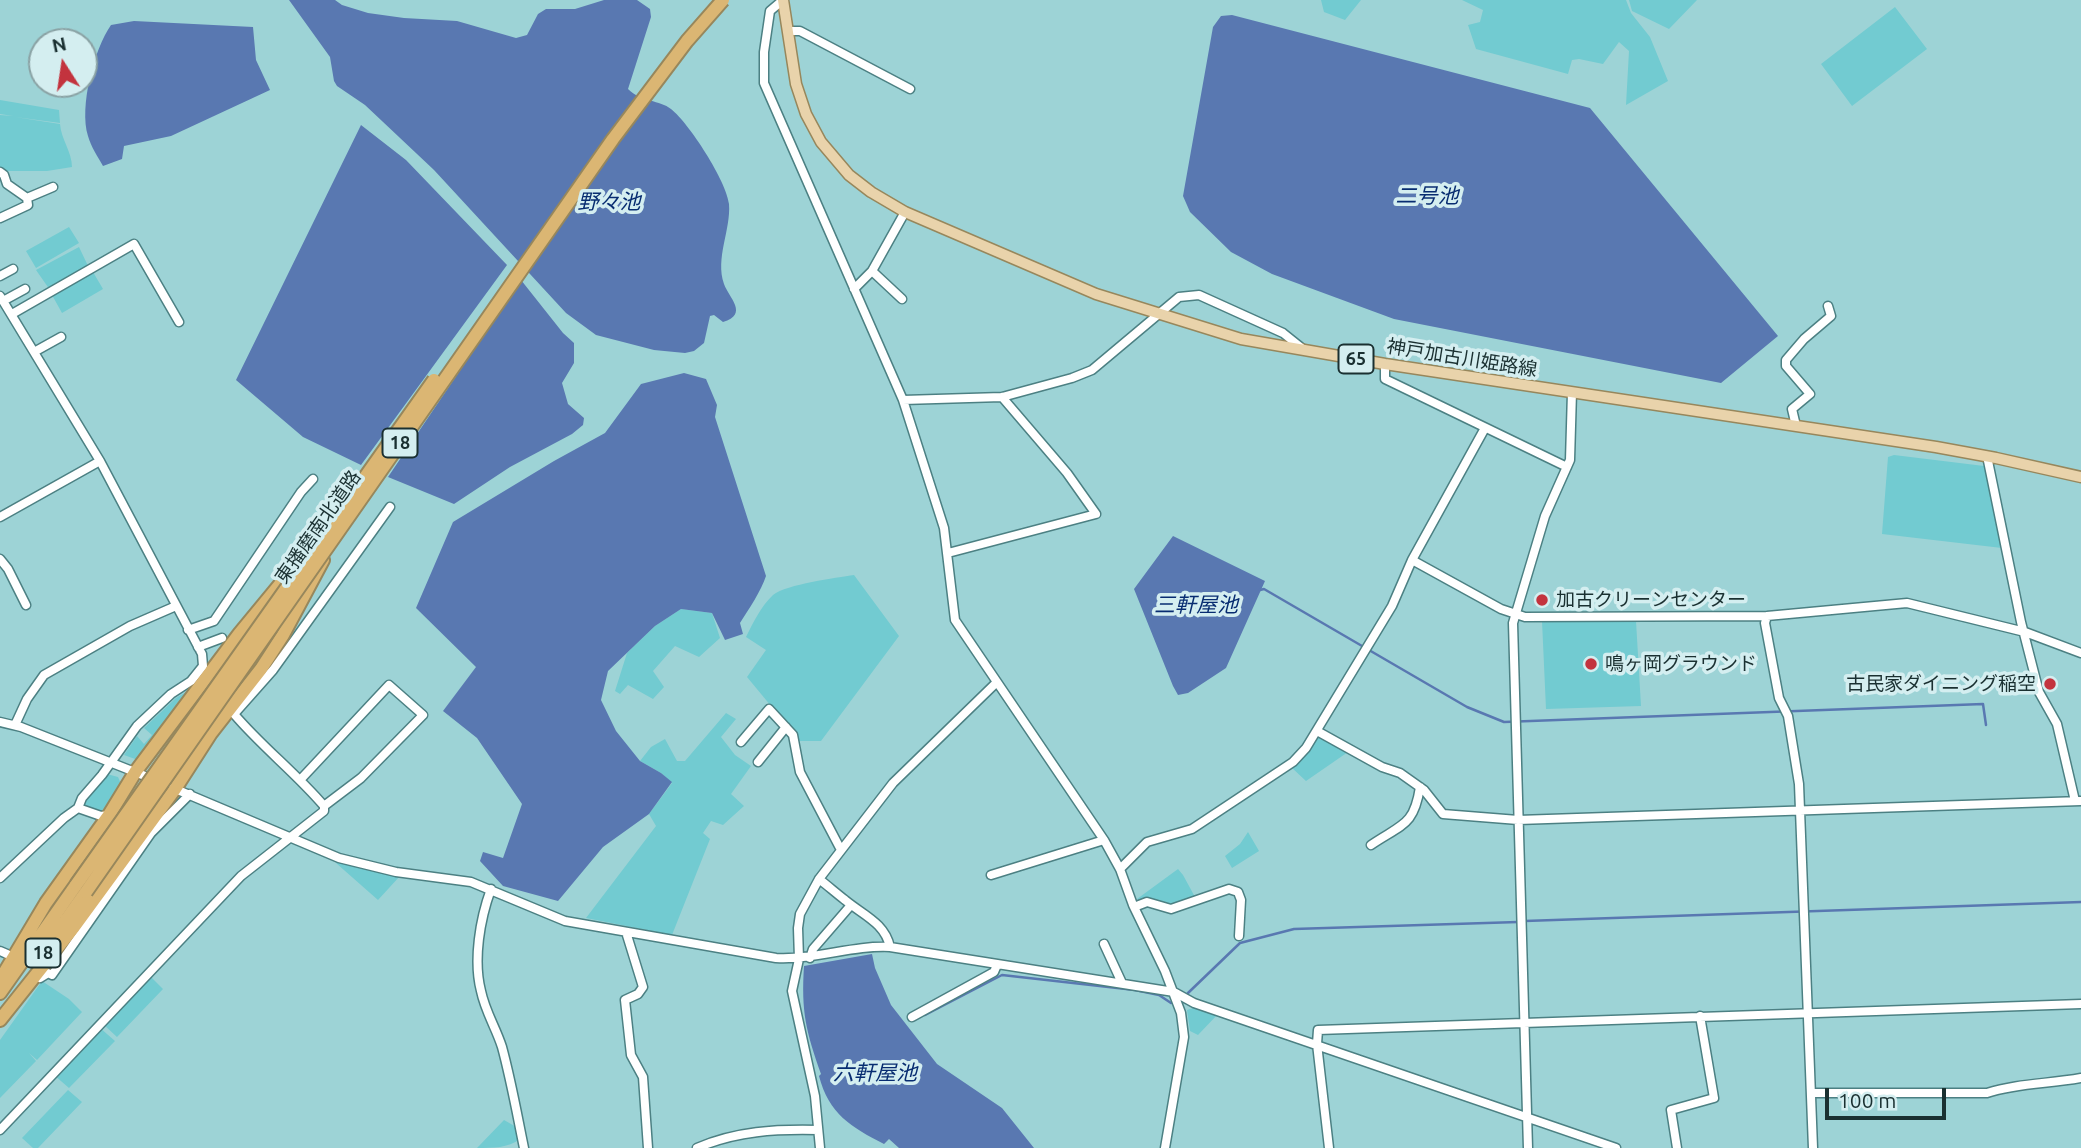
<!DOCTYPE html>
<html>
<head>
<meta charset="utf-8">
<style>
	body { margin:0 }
	#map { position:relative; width:2081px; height:1148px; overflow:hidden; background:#9dd3d6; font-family:Ubuntu,sans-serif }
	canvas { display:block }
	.north { position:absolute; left:28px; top:28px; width:70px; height:70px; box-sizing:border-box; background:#d4eef0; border:2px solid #8aa2a4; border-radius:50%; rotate:348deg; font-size:19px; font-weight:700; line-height:28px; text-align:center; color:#1a3031 }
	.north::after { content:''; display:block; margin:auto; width:24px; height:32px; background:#c3333e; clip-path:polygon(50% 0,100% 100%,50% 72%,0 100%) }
	.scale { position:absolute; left:1825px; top:1088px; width:121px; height:32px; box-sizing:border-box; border:4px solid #1a3031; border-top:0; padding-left:9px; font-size:21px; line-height:24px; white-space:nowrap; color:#1a3031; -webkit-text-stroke:5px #d4eef0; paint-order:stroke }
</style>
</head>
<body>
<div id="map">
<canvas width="2081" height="1148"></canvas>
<div class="north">N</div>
<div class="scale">100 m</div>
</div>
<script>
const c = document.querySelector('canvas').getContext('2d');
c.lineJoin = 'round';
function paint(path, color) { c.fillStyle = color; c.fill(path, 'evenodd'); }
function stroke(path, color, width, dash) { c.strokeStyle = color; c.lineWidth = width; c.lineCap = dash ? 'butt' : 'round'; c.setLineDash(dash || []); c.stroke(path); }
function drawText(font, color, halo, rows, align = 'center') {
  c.font = font + ' Ubuntu,"Noto Sans JP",sans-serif'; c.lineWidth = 7; c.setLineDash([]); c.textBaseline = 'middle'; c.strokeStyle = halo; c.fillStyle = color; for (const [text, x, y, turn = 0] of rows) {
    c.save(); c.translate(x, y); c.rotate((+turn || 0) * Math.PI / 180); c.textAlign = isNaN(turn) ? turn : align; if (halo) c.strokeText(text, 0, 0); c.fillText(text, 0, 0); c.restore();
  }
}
paint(new Path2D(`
	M1321 0H1361L1345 20 1324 12Z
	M1462 0H1626L1631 13 1650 37 1668 81 1626 105 1629 51 1619 42 1603 64 1579 59 1572 60 1568 74 1476 49 1468 25 1480 22 1483 10Z
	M1629 0H1697L1669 29 1632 11Z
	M1895 7 1927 49 1852 106 1821 64Z
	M0 100 59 110 60 123 15 117 60 124C61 139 72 152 72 167L47 171H4L0 169V115L13 116 0 114Z
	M69 227 79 243 36 268 26 251Z
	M79 247 89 268 50 290 36 270Z
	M93 272 103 289 62 313 52 295Z
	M1894 455 1984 466 2002 548 1882 534 1888 457Z
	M854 575 899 636 821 741H800L747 677 766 650 746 637C753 623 761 606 773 595 787 584 836 578 854 575Z
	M681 609 712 613 720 638 699 657 675 646 653 671 664 687 653 699 628 685 620 694 615 691 627 653 655 626Z
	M1542 621H1636L1641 706 1546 709Z
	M193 688 138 760 124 755 137 736 144 744 152 735 144 728 176 698Z
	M726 713 736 719 721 737 735 755 751 766 731 794 744 806 723 825 711 821 703 833 710 839 672 935 586 918 656 826 649 814 672 783 661 773 640 761 651 747 665 739 677 761H685Z
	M1318 736 1348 752 1306 781 1291 767Z
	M107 774 118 777 121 784 105 811 98 812 83 806 85 800Z
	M1248 832 1259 851 1232 868 1225 856 1240 844Z
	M338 860 360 868 400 876 378 900 336 863Z
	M1178 869 1183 875 1195 897 1175 907 1140 902 1137 899Z
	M149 975 163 989 117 1037 103 1024Z
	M42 981 69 999 82 1012 37 1060 29 1053 36 1061 0 1098V1040Z
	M1196 1007 1218 1014 1198 1035 1190 1031 1187 1010Z
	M99 1027 115 1041 69 1088 54 1075Z
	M68 1090 82 1102 38 1148H33L22 1138Z
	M504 1120 518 1128 520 1139C508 1148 493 1148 477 1148Z`), '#72cbd1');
paint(new Path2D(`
	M289 0H335L342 5 368 13 404 18 457 21 516 38 527 35 538 14 546 9H575L604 0H637L650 9 651 17 628 89C641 102 660 100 671 109 689 123 727 182 729 204 731 230 715 258 724 284 729 298 749 314 723 322L714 315 710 316 704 343 694 351 685 353 654 350 596 335 566 313 434 170 365 105 337 86 334 81 330 57Z
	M1232 15 1590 108 1778 336 1721 383 1394 319 1272 274 1231 252 1190 212 1183 196 1213 27 1221 16Z
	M134 21 253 27 256 60 270 90 171 136 124 146 122 159 103 166C98 157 91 147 88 136 79 107 94 49 111 25Z
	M361 125 406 160 507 265 361 465 303 437 236 380Z
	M521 280 563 333 574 343V363L562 383 568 404 584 418 583 425 572 434 510 467 454 504 388 477Z
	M684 373 706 379 717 405 715 417 766 576C761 591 749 609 740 623L743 634 725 640 712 613 681 609 655 626 608 671 601 700 616 731 640 761 661 773 672 782 649 814 603 847 558 901 503 886 480 861 483 852 503 858 522 804 477 738 443 711 476 667 416 608 453 522 554 461 605 433 641 384Z
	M1173 536 1265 581 1226 668 1188 693 1178 695 1173 686 1134 589Z
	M872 954 875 968 891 1005 937 1064 1002 1108 1034 1148H899L889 1139 884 1144C851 1127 829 1114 819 1076L821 1074C806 1031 801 1012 804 966Z`), '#5978b1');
stroke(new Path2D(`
	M1260 590 1264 589 1467 707 1504 722 1983 704 1986 725
	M1525 921 2081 902
	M1188 993 1240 943 1294 929 1518 922
	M925 1015 1002 975 1135 990 1159 995 1171 1003`), '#5978b1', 2.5);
const minor = new Path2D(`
	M783 0 770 11 764 52V83L903 400 944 528 955 620 1104 840 1120 869 1133 905 1165 971 1181 1013 1184 1037 1165 1148
	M788 31H800L910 89
	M0 172 4 175 7 184 27 198
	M0 218 28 205 27 198 53 187
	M872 271 902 299
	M0 276 13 269
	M854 289 872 271 905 212
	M0 296 100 461 202 654 203 666 191 681 171 694 137 726 102 775 82 798 78 808 64 818 0 878
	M3 301 25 289
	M12 314 134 244 179 322
	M34 352 61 337
	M1385 364V379L1567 467
	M903 400 1002 397 1072 378 1092 370 1179 297 1199 295 1283 333 1303 349
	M1796 426 1792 409 1810 394 1786 366V360L1804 339 1831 316 1828 306
	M1987 456 2021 622 2039 692 2057 724 2075 801
	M0 517 100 461
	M948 553 1096 514 1067 473 1002 397
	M0 559 8 569 26 605
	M1412 560 1501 609 1525 617 1767 616 1907 603 2025 632 2081 653
	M1767 616 1765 623 1779 698 1788 716 1799 784 1813 1148
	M188 630 214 621 301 492 313 479
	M198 647 222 638
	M0 722 21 727 155 780
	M15 725 27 699 44 675 130 626 176 606
	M1317 731 1382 767 1400 773 1424 790 1443 814 1518 820 2081 801
	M741 742 769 709 793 735 800 772 841 850
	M758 762 786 727
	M301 779 389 685 423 715 361 778 324 806
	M173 788 339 858 396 872 471 882 565 921 776 958C816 960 852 945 890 947L1174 992 1194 1003 1616 1148
	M78 808 101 816 109 815
	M1371 845C1402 824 1414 826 1420 787
	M1120 869 1147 842 1192 829 1293 762 1306 748 1392 606 1412 560 1485 428
	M991 875 1104 840
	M819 879C828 886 836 893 845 900 863 915 885 923 890 947
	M491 889C480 919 473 960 481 991 485 1011 496 1028 502 1047 511 1080 517 1114 524 1148
	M1134 907 1147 902 1171 909 1229 889 1238 892 1241 900 1239 936
	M626 932 643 987 638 994 625 1000 631 1055 643 1077 648 1148
	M1104 944 1122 983
	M0 951 7 954
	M810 958 813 949 851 905
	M40 978 48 973 52 975 151 833 190 794
	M912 1017 994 972 997 965
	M1811 1093H1987C2018 1083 2049 1084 2081 1078
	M0 1130 241 876 324 811V806C296 773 262 747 234 714L273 670 390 507
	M697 1148C736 1131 776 1129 818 1130
	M820 1148 815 1096 792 991 799 959 798 928 800 914 819 879 893 783 997 682
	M1329 1148 1317 1044 1318 1030 2081 1004
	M1528 1148 1513 623 1545 516 1570 460 1572 392
	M1677 1148 1671 1110 1714 1098 1700 1016`);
const major = new Path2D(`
	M783 0 796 84 806 114 821 142 849 175 871 192 905 212 1096 294 1241 339 1385 364 1936 447 1996 458 2081 477`);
const highway = new Path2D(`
	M42 954 86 892
	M0 980 46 903 109 815 136 771 239 634 305 554
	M0 993 76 885
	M0 1020 74 927 175 789 211 733 261 669 283 635 323 560`);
stroke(minor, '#4c8083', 11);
stroke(major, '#97875c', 13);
stroke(highway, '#97875c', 16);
stroke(minor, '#fff', 8);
stroke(major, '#e9d3ab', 10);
stroke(highway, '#dbb673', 12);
const highwayBridge = new Path2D(`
	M76 885 434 380
	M86 892 613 139 687 41 723 0`);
stroke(highwayBridge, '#97875c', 16, []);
stroke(highwayBridge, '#dbb673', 12);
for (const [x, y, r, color] of [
	[1542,600,7,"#c3333e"],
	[1591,664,7,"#c3333e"],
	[2050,684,7,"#c3333e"]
]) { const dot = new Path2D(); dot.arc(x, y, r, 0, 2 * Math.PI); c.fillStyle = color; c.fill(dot); stroke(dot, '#d4eef0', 2.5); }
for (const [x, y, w] of [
	[1356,359,35],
	[400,443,35],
	[43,953,35]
]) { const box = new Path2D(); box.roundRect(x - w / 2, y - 14.5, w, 29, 5); c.fillStyle = '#d4eef0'; c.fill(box); stroke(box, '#1a3031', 2); }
drawText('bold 18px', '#1a3031', null, [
	["65",1356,359],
	["18",400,443],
	["18",43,953]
]);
drawText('19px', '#1a3031', '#d4eef0', [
	["神戸加古川姫路線",1462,358,9],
	["東播磨南北道路",318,527,-55]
]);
drawText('19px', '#1a3031', '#d4eef0', [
	["加古クリーンセンター",1556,600],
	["鳴ヶ岡グラウンド",1605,664],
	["古民家ダイニング稲空",2036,684,"right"]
], 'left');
drawText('italic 21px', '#072c70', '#d4eef0', [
	["二号池",1427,196],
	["野々池",609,202],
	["三軒屋池",1196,605],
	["六軒屋池",875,1073]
]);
</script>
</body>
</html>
